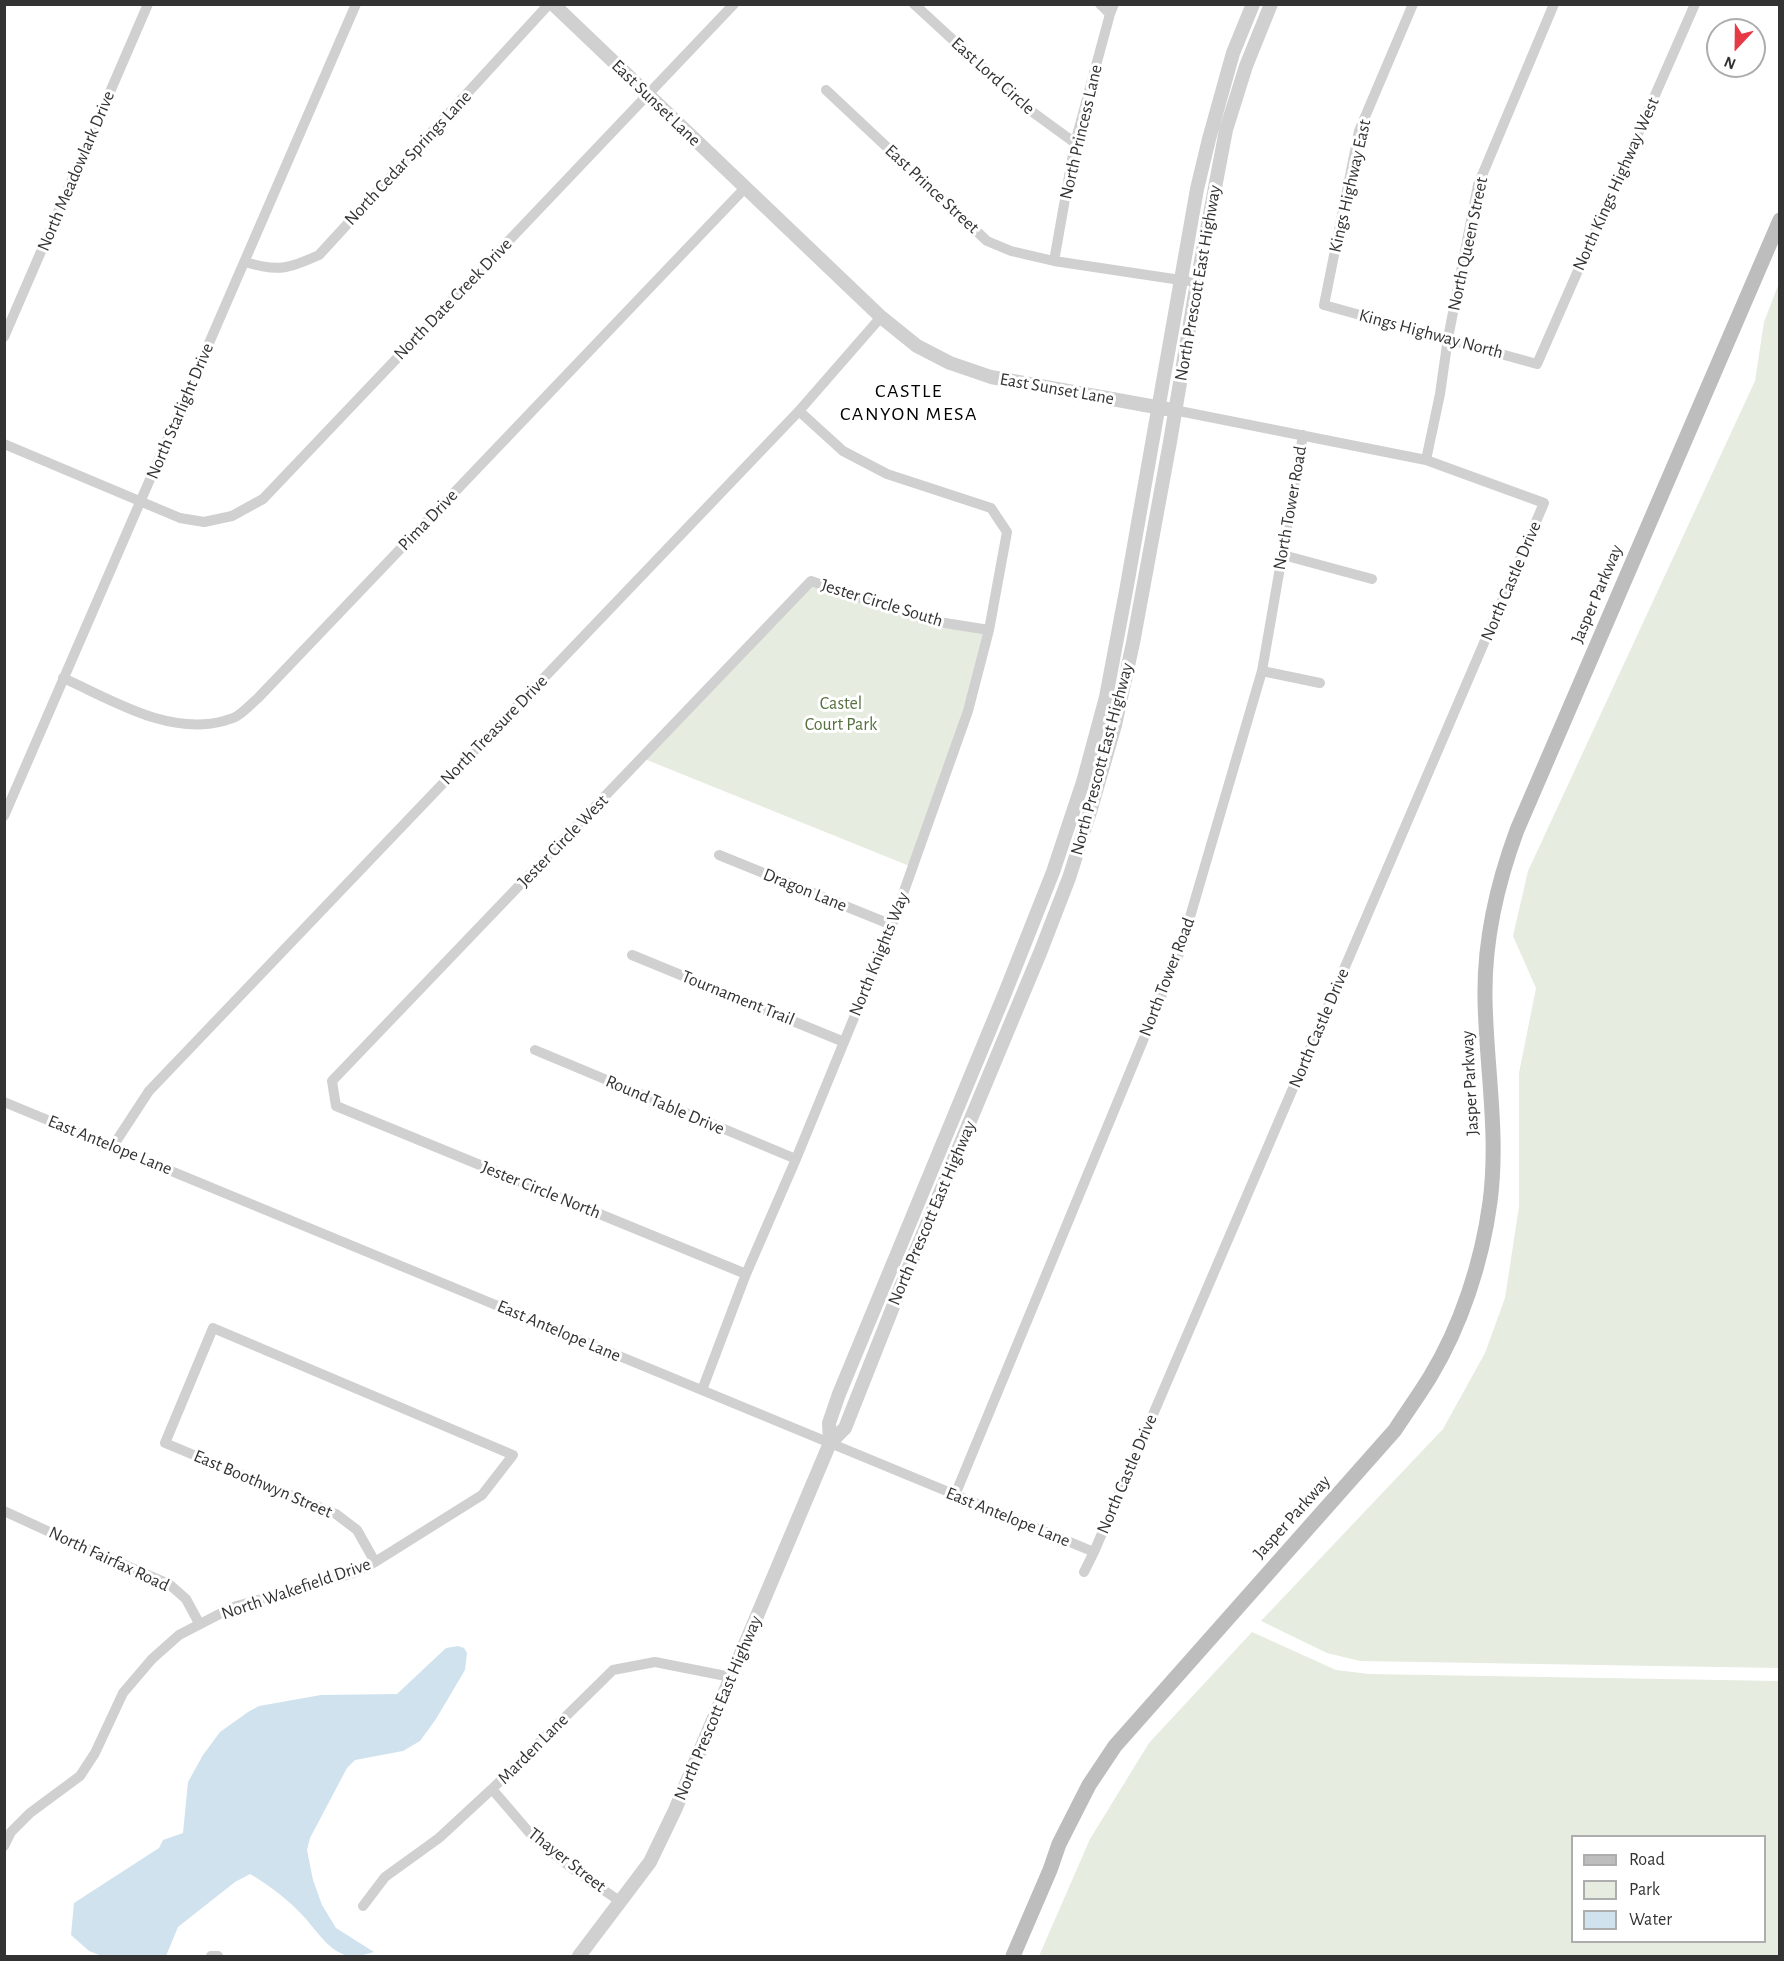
<!DOCTYPE html>
<html>
<head>
<meta charset="utf-8">
<style>
	body { margin:0 }
	#map { position:relative; width:1784px; height:1961px; overflow:hidden; background:#fff; font-family:"Alegreya Sans",sans-serif }
	canvas { display:block }
	.frame { position:absolute; inset:0; border:6px solid #333; pointer-events:none }
	.legend { position:absolute; left:1571px; top:1835px; width:195px; height:108px; box-sizing:border-box; background:#fff; border:2px solid #adadad; margin:0; padding:8px 10px; list-style:none; font-size:18px; color:#333 }
	.legend li { display:flex; align-items:center; gap:12px; height:30px }
	.legend b { width:30px; border:2px solid #adadad }
	.north { position:absolute; left:1706px; top:18px; width:60px; height:60px; box-sizing:border-box; background:#fff; border:2px solid #adadad; border-radius:50%; rotate:202deg; font-size:16px; font-weight:700; line-height:24px; text-align:center; color:#333 }
	.north::after { content:''; display:block; margin:auto; width:21px; height:27px; background:#e63946; clip-path:polygon(50% 0,100% 100%,50% 72%,0 100%) }
</style>
</head>
<body>
<div id="map">
<canvas width="1784" height="1961"></canvas>
<div class="frame"></div>
<ul class="legend">
<li><b style="height:8px;background:#bdbdbd"></b>Road</li>
<li><b style="height:16px;background:#e6ecdf"></b>Park</li>
<li><b style="height:16px;background:#cfe2ee"></b>Water</li>
</ul>
<div class="north">N</div>
</div>
<script>
const c = document.querySelector('canvas').getContext('2d');
c.lineJoin = 'round';
function paint(path, color) { c.fillStyle = color; c.fill(path, 'evenodd'); }
function stroke(path, color, width, dash) { c.strokeStyle = color; c.lineWidth = width; c.lineCap = dash ? 'butt' : 'round'; c.setLineDash(dash || []); c.stroke(path); }
function drawText(font, color, halo, rows, align = 'center') {
  c.font = font + ' "Alegreya Sans",sans-serif'; c.lineWidth = 6; c.setLineDash([]); c.textBaseline = 'middle'; c.strokeStyle = halo; c.fillStyle = color; for (const [text, x, y, turn = 0] of rows) {
    c.save(); c.translate(x, y); c.rotate((+turn || 0) * Math.PI / 180); c.textAlign = isNaN(turn) ? turn : align; if (halo) c.strokeText(text, 0, 0); c.fillText(text, 0, 0); c.restore();
  }
}
paint(new Path2D(`
	M1779 283V1668L1360 1661 1327 1653 1261 1621 1443 1429 1485 1353 1505 1298 1519 1207V1073L1536 988 1513 936 1528 871 1755 381 1764 322Z
	M811 581 989 630 912 867 642 758Z
	M1252 1632 1336 1670 1369 1674 1779 1681V1956H1039L1090 1839 1149 1743ZM1572 1836H1764V1942H1572Z`), '#e6ecdf');
paint(new Path2D(`
	M458 1646 464 1648 467 1653 465 1670 436 1719 420 1741 403 1751 355 1760 347 1768 310 1838 307 1850 313 1880 322 1905 336 1928 374 1952C366 1954 358 1957 350 1956 331 1954 317 1931 305 1918 290 1901 269 1885 250 1874L235 1882 178 1927 166 1956H102L89 1951 71 1935 74 1903 159 1848 163 1840 183 1833 188 1782 203 1755 220 1732 248 1712 259 1706 321 1695 397 1694 446 1648Z`), '#cfe2ee');
stroke(new Path2D(`
	M914 4 1027 108 1075 143
	M1100 4 1110 14
	M1413 4 1359 131 1324 305 1537 364 1695 4
	M826 90 987 241 1011 251 1054 261 1187 281
	M1054 261 1075 143 1110 14 1114 4
	M245 262C278 272 288 269 319 255L549 4
	M4 337 148 4
	M4 444 180 518 204 522 232 516 263 499 734 4
	M1426 460 1440 394 1448 338 1478 185 1554 4
	M1283 555 1372 579
	M1262 671 1320 683
	M63 678C113 700 168 736 224 721 228 719 233 719 237 716 244 712 251 704 258 698L745 188
	M4 816 356 4
	M719 855 892 925
	M632 955 844 1042
	M535 1050 796 1159
	M4 1102 1094 1552 1084 1572
	M113 1146 149 1091 799 411 881 317
	M746 1274 336 1106 332 1081 811 581 926 620 989 630
	M702 1390 746 1274 796 1159 892 925 968 711 989 630 1007 532 991 508 887 474 843 451 799 411
	M955 1495 1180 951 1262 671 1303 435
	M4 1511 67 1540 169 1584 186 1599 199 1623
	M1094 1552 1544 503 1426 460 1169 409
	M492 1789 534 1838 573 1869 621 1902
	M4 1846 11 1832 30 1813 80 1776 95 1753 123 1693 152 1659 179 1635 233 1607 354 1573 375 1562 482 1495 513 1455 213 1328 165 1443 336 1514 357 1530 375 1562
	M363 1906 385 1877 439 1838 492 1789 613 1670 655 1662 731 1677
	M211 1956H218`), '#d0d0d0', 10);
stroke(new Path2D(`
	M553 4 881 317 917 346 950 363 991 377 1167 409
	M830 1443 829 1423 839 1394 1005 993 1053 872 1083 782 1106 697 1126 591 1197 189 1209 139 1233 53 1253 4
	M579 1956 650 1862 675 1810 830 1443 845 1428 900 1289 1040 953 1069 878 1090 812 1115 725 1133 643 1170 442 1197 282 1226 130 1246 66 1271 4`), '#d0d0d0', 14);
stroke(new Path2D(`
	M1013 1956 1050 1870 1059 1844 1089 1785 1115 1746 1395 1430C1406 1413 1419 1395 1430 1377 1461 1326 1482 1262 1490 1202 1499 1134 1486 1066 1485 998 1484 940 1497 884 1517 830L1780 220`), '#bdbdbd', 15);
drawText('18px', '#333', '#fff', [
	["East Lord Circle",993,76,42],
	["East Sunset Lane",656,103,44],
	["North Princess Lane",1081,132,-77],
	["North Cedar Springs Lane",408,158,-47],
	["North Meadowlark Drive",76,171,-67],
	["North Kings Highway West",1616,184,-66],
	["Kings Highway East",1350,186,-77],
	["East Prince Street",932,189,43],
	["North Queen Street",1468,244,-78],
	["North Prescott East Highway",1198,283,-80],
	["North Date Creek Drive",453,299,-46],
	["Kings Highway North",1431,334,15],
	["East Sunset Lane",1057,389,10],
	["North Starlight Drive",180,411,-67],
	["North Tower Road",1290,508,-80],
	["Pima Drive",428,520,-46],
	["North Castle Drive",1511,581,-67],
	["Jasper Parkway",1597,594,-67],
	["Jester Circle South",882,603,17],
	["North Treasure Drive",494,730,-46],
	["North Prescott East Highway",1102,759,-75],
	["Jester Circle West",563,841,-46],
	["Dragon Lane",805,890,22],
	["North Knights Way",879,954,-68],
	["North Tower Road",1167,977,-69],
	["Tournament Trail",738,998,22],
	["North Castle Drive",1319,1028,-67],
	["Jasper Parkway",1470,1083,-93],
	["Round Table Drive",665,1105,23],
	["East Antelope Lane",110,1145,22],
	["Jester Circle North",541,1190,22],
	["North Prescott East Highway",932,1213,-67],
	["East Antelope Lane",559,1331,23],
	["North Castle Drive",1127,1474,-67],
	["East Boothwyn Street",263,1484,23],
	["East Antelope Lane",1008,1517,22],
	["Jasper Parkway",1292,1517,-48],
	["North Fairfax Road",109,1559,25],
	["North Wakefield Drive",296,1589,-19],
	["North Prescott East Highway",718,1708,-67],
	["Marden Lane",533,1749,-45],
	["Thayer Street",567,1860,38]
]);
drawText('18px', '#56703f', '#fff', [
	["Castel",841,704],
	["Court Park",841,725]
]);
c.letterSpacing = '1.5px';
drawText('20px', '#000', '#fff', [
	["CASTLE",909,391],
	["CANYON MESA",909,414]
]);
c.letterSpacing = '0px';
</script>
</body>
</html>
